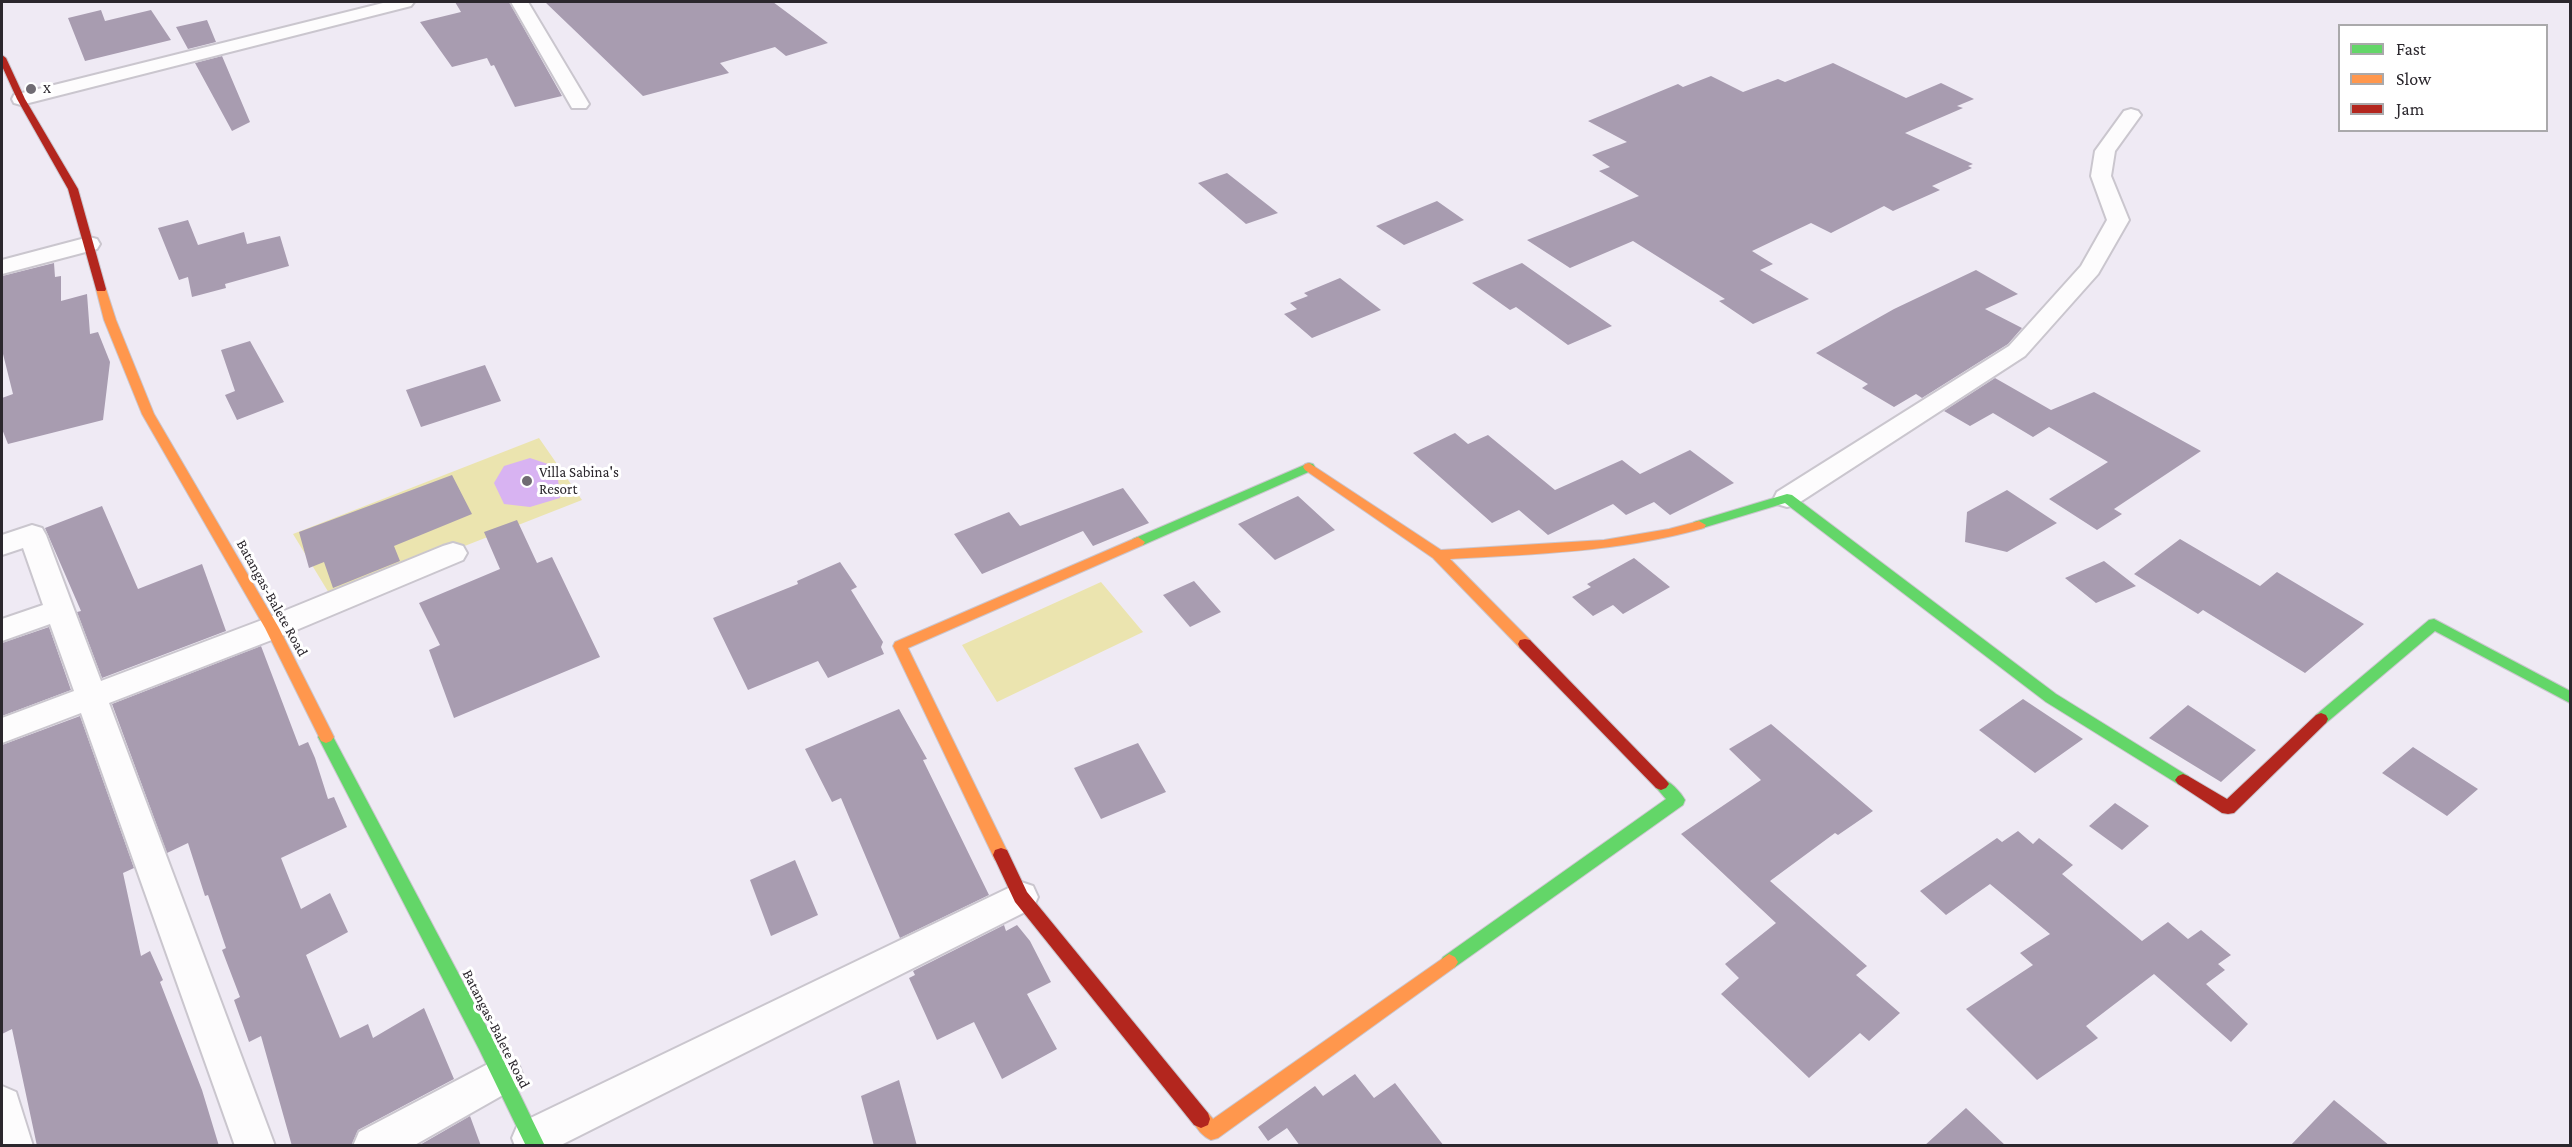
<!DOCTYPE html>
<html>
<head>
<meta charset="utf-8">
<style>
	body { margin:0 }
	#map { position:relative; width:2572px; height:1147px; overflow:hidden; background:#efeaf4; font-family:"Crimson Pro",serif }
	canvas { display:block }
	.frame { position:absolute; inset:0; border:3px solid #2b272d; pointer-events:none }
	.legend { position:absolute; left:2338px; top:24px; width:210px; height:108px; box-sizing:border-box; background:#fff; border:2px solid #aaa9ab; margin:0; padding:8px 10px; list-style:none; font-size:18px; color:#2b272d }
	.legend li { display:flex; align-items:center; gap:12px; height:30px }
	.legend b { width:30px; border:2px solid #aaa9ab }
</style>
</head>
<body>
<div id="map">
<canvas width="2572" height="1147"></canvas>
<div class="frame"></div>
<ul class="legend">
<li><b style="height:8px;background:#63d668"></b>Fast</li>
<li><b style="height:8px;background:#ff974d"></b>Slow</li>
<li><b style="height:8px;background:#b3261e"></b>Jam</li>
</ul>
</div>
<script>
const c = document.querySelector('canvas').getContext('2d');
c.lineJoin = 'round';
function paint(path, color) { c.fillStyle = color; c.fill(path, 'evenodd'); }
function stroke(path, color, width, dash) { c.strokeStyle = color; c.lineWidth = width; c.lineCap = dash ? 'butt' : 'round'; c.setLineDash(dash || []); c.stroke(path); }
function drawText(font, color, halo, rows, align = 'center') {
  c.font = font + ' "Crimson Pro",serif'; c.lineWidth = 6; c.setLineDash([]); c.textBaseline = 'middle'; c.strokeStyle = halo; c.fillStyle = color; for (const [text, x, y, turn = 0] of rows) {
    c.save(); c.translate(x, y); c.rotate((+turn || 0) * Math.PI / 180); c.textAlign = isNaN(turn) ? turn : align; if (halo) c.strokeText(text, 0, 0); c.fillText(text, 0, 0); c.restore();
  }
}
paint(new Path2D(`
	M539 438 582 500 332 598 293 534Z
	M1101 582 1143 632 997 702 962 645Z`), '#ebe4af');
paint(new Path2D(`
	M530 458 551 465 558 479 560 498 530 507 504 504 494 483 504 466Z`), '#d8b3f2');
paint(new Path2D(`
	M455 2H509L562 96 515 107 494 65 491 66 487 58 452 67 420 22 461 12Z
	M545 2H773L828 43 786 56 775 47 720 63 729 73 643 96Z
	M101 10 105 21 151 10 171 40 85 61 68 18Z
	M207 20 216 42 188 49 176 27Z
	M222 56 250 122 232 131 195 63Z
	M1833 63 1906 98 1941 83 1974 99 1957 106 1963 108 1905 133 1973 164 1968 166 1972 168 1932 186 1940 190 1893 211 1884 206 1831 233 1811 223 1752 251 1773 264 1760 270 1809 299 1753 324 1719 301 1725 299 1633 241 1570 268 1527 240 1639 196 1599 171 1610 167 1592 155 1627 142 1588 121 1678 84 1683 87 1711 76 1743 92 1778 79 1785 82Z
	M1227 173 1278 213 1246 224 1198 183Z
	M1437 201 1464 220 1404 245 1376 226Z
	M188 220 198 245 244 232 247 244 280 236 289 266 225 284 226 288 192 297 188 277 179 280 158 228Z
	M54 263 55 277 61 276V301L87 294 90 334 98 332 110 362 103 420 8 444 2 429V398L13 394 2 350V276Z
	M1522 263 1612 326 1568 345 1516 307 1510 310 1472 283Z
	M1976 270 2018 294 1985 309 2022 328 2008 344 1922 398 1916 394 1894 407 1862 388 1868 384 1816 353 1894 309Z
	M1340 278 1381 310 1312 338 1284 314 1297 309 1290 303 1308 296 1304 293Z
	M250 341 284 402 237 420 225 395 235 391 221 350Z
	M485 365 501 401 421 427 406 390Z
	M1995 378 2051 410 2094 392 2201 451 2114 509 2122 514 2097 530 2049 499 2108 462 2049 427 2033 437 1993 413 1970 426 1944 411Z
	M1455 433 1468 444 1488 435 1555 490 1622 460 1640 474 1690 450 1734 483 1670 515 1654 502 1626 515 1613 504 1548 535 1519 510 1492 523 1413 453Z
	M452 475 472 514 394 546 400 561 333 588 324 562 309 568 299 532Z
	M1123 488 1149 523 1093 546 1083 531 982 574 954 534 1009 512 1020 526Z
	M2007 490 2057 523 2007 552 1965 542 1967 512Z
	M1298 496 1335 530 1275 560 1238 524Z
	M102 506 138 589 202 564 226 631 102 678 77 612 81 611 45 528Z
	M517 520 537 563 552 557 600 657 454 718 429 650 440 645 419 603 500 569 484 532Z
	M2180 539 2260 586 2277 572 2364 624 2305 673 2203 610 2198 614 2134 574Z
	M1634 558 1670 587 1623 614 1613 605 1593 616 1572 597 1591 587 1587 584Z
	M2104 561 2136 586 2096 603 2065 578Z
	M840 562 857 587 851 590 883 642 881 647 884 654 828 678 818 661 748 690 713 618 798 584 797 581Z
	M1194 581 1221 612 1190 627 1163 595Z
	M49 627 71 690 2 716V643Z
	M261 646 299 746 308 742 315 758 328 799 334 797 347 827 281 858 301 909 330 893 348 932 306 955 340 1038 368 1024 373 1038 424 1008 454 1079 358 1130 351 1146H292L261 1036 249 1042 234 1000 240 997 222 950 226 948 208 895 205 896 188 843 167 853 112 704Z
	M2023 699 2083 739 2035 773 1979 730Z
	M2188 705 2256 750 2221 782 2149 738Z
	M899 709 927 759 923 760 989 895 900 938 841 798 832 802 805 749Z
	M80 716 134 868 123 873 141 956 150 951 163 980 160 982 202 1090 219 1146H37L12 1029 2 1034V745Z
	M1771 724 1873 811 1838 835 1835 833 1770 881 1867 966 1856 975 1900 1013 1869 1041 1860 1033 1809 1078 1721 994 1739 978 1725 964 1776 923 1681 834 1761 780 1729 749Z
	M1138 743 1166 792 1101 819 1074 768Z
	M2413 747 2478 789 2447 816 2382 773Z
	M2115 803 2149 826 2122 850 2089 826Z
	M2018 831 2033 844 2039 838 2073 865 2062 874 2142 941 2168 922 2188 939 2201 930 2231 955 2218 964 2225 970 2206 984 2248 1024 2231 1042 2154 974 2086 1026 2098 1038 2037 1080 1966 1009 2033 965 2020 953 2050 934 1990 884 1946 915 1920 891 1997 838 2002 842Z
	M795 860 818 915 771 936 750 880Z
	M1004 925 1006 931 1017 925 1030 941 1051 982 1027 994 1057 1049 1002 1079 974 1022 937 1040 909 978 915 975 913 971Z
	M1355 1074 1374 1098 1395 1083 1444 1146H1300L1287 1128 1268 1141 1258 1127 1315 1086 1323 1096Z
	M899 1080 917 1146H874L861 1096Z
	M2334 1100 2390 1146H2290Z
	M1966 1108 2006 1146H1924Z
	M470 1116 481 1146H418Z`), '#a89cb0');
const street = new Path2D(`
	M387 2H414L411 6 21 105 14 103 12 99 14 95Z
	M511 2H528L589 104 586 108H572Z
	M2131 109 2138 111 2141 115 2115 151 2111 176 2129 220 2098 274 2025 356 1797 504 1787 507 1777 504 1774 498 1777 492 2009 346 2081 266 2107 220 2091 176 2095 151 2124 111Z
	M89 237 97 239 100 244 97 249 2 274V260Z
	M32 525 42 528 46 535 101 681 262 620 443 546 453 543 463 546 467 553 463 560 282 636 109 703 275 1146H235L81 713 2 743V718L74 691 50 624 2 641V619L43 605 23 548 2 555V535Z
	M1021 882 1033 886 1038 897 1033 908 559 1146H515L512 1138 518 1124Z
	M503 1056 517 1061 522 1074 517 1087 413 1146H353L359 1132Z
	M2 1086 16 1092 33 1146H2Z`);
const fast = new Path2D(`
	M1309 463 1313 464 1315 467 1313 470 1143 545H1133L1131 542 1133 539Z
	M1787 494 1792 495 2056 694 2188 776 2191 780 2188 784 2183 786 2178 784 2046 702 1785 503 1699 529 1692 525 1694 522Z
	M2434 619 2570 691V703L2435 631 2326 723 2321 725 2316 723 2314 719 2316 715 2429 620Z
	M326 731 331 733 492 1037 545 1146H526L479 1049 318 737 321 733Z
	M1661 778C1670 781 1680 791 1685 800L1683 805 1455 967 1449 970 1443 967 1440 962 1443 957 1666 799 1653 784 1656 780Z`);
const slow = new Path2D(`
	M101 286 106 289 116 320 154 414 279 628 334 737 331 741 326 743 321 741 265 628 142 414 104 320 96 289Z
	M1309 463 1441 550 1604 540 1669 529 1699 521 1706 525 1704 528C1620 552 1536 554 1450 559L1530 640 1532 644 1530 648H1520L1433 558 1305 470 1303 467 1305 464Z
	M1138 537 1145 542 1143 545 908 648 1009 855 1007 860 1001 862 995 860 893 646 895 642Z
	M1449 954 1455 957 1458 962 1455 967 1218 1138 1211 1140C1202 1136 1196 1128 1192 1119L1194 1113 1201 1110 1208 1113 1213 1119Z`);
const jam = new Path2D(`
	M2 55 6 58 25 99 78 189 106 289 105 291H97L96 289 68 189 17 99 2 66Z
	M1525 639 1530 640 1666 780 1669 784 1666 788 1661 790 1656 788 1520 648 1518 644 1520 640Z
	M2321 713 2326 715 2328 719 2326 723 2234 813 2228 814 2222 813 2178 784 2175 780 2178 776 2183 774 2188 776 2227 799 2316 715Z
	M1001 848 1007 850 1027 892 1208 1113 1210 1119 1208 1125 1201 1128 1194 1125 1015 902 993 855 995 850Z`);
stroke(street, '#cac6ce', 4);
stroke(fast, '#cac6ce', 2);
stroke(slow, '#cac6ce', 2);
stroke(jam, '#cac6ce', 2);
paint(street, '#fdfcfd');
paint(fast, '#63d668');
paint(slow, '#ff974d');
paint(jam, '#b3261e');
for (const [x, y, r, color] of [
	[31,89,6,"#706b73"],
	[527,481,6,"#706b73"]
]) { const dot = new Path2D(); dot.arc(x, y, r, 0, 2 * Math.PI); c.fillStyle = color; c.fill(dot); stroke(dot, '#fff', 2); }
drawText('14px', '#2b272d', '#fff', [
	["X",43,89]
], 'left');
drawText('15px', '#2b272d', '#fff', [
	["Villa Sabina's",539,472],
	["Resort",539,489]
], 'left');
drawText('15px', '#2b272d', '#fff', [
	["Batangas-Balete Road",272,598,61],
	["Batangas-Balete Road",496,1029,63]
]);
</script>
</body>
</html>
